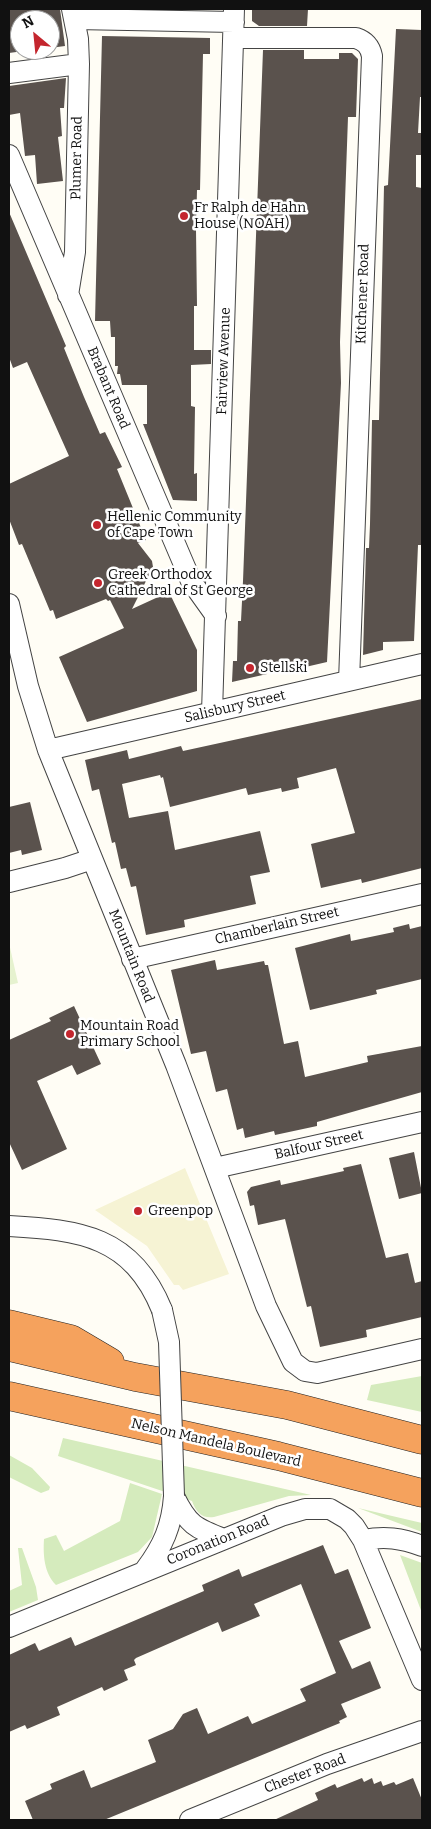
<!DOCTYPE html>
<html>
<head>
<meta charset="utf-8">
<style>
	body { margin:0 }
	#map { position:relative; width:431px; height:1829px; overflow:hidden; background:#fffdf5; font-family:Bitter,serif }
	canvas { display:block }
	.frame { position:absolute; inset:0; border:10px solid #111; pointer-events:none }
	.north { position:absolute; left:10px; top:10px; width:50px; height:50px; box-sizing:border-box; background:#fff; border:1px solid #a0a0a0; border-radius:50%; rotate:332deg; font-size:14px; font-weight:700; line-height:20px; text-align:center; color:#111 }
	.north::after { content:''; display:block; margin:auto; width:18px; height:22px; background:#c4262e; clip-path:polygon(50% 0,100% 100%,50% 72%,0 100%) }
</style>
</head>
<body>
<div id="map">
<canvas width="431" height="1829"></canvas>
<div class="frame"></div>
<div class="north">N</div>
</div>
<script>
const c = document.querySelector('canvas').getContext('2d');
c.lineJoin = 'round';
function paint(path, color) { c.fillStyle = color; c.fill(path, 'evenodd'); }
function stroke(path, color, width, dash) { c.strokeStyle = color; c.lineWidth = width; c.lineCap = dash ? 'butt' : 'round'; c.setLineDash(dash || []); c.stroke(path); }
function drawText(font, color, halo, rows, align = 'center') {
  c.font = font + ' Bitter,serif'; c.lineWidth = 5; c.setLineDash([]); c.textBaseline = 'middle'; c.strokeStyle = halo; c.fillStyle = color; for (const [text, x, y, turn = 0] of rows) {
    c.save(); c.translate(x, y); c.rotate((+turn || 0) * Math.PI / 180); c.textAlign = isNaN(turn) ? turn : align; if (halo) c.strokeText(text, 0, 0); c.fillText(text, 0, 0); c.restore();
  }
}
paint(new Path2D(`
	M185 1168 229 1274 183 1290 179 1285H174L147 1246 95 1210Z`), '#f6f3d4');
paint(new Path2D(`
	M422 1376V1412L367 1400 371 1385Z
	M63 1438 311 1495 289 1496 214 1517C202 1519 196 1512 192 1501L58 1456Z
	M9 1455 32 1468 50 1487 49 1490 41 1493 9 1477Z
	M130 1483 162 1494 152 1537 138 1552 56 1585C44 1573 43 1555 44 1539L56 1535 64 1551 120 1521Z
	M358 1508 422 1523V1532Z
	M18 1548H22L36 1587 38 1600 9 1612V1591L22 1585Z
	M400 1555 422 1563V1613Z`), '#d5ebbd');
paint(new Path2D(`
	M9 943 18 983 9 985Z`), '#e6f2cf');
paint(new Path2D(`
	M24 9H60L65 46 50 48V20H20V50H31L9 53V10Z
	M252 9H308L307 26H259L252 21Z
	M396 29 422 30V97H420L418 133H422V155H416V187L422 188V545H418L414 641 383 642V650L363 655 366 548H369L370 524 372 420H379L384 186 388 185Z
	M102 36 210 38V54H203L200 190H197L196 230 197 306H194V350H211V364L191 365V406L195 407 194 474 197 473V501L173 500 143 424H147V385H122L120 374H117L118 366H115V337H111L110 321H95Z
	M263 50H304V59H339V53H352L358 59 356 117H348L340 342 341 383 327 662 301 668 302 664 268 662 267 674 232 682 233 661H237L238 621H241L243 581Z
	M66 78 64 108H60L62 136 58 137 63 181 37 184 35 155 25 156 20 113 9 115V86Z
	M9 212 66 346 64 348 84 397 100 434 105 432 122 467 117 469 146 540 138 543 152 561 153 567 132 609 169 592 197 650V691L87 722 59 657 124 628 110 600 108 601 106 599 56 619 53 610 50 611 22 544 19 545 9 519V484L69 456 27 362 13 368 9 357Z
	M422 699V868L362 883 361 879 321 888 311 844 355 833 336 768 297 778 299 788 282 792 281 788 248 795 246 788 170 807 163 777 161 778 160 775 122 784 129 818 168 811 175 850 260 831 270 872 250 876 256 904 184 920 185 927 146 935 136 886 131 887 126 868 121 869 115 842 112 843 99 789 92 791 85 760 127 750 129 759 181 746 183 751Z
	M30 802 42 850 22 855 21 850 9 853V807Z
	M409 924 410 929 422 926V979L376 990 377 994 310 1010 295 948 350 934 351 941 394 932 393 928Z
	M215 960 217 970 264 961 265 965H268L284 1044 298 1041 305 1077 368 1062 367 1056 422 1046V1092L317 1122V1126L275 1135 274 1131 245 1138 243 1128 237 1130 227 1089 216 1092 206 1051 191 1054 171 970Z
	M74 1006 101 1064 77 1075 72 1065 37 1081 67 1149 22 1170 9 1142V1040L51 1021 49 1018Z
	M414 1152 422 1193 399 1199 389 1158Z
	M361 1164 386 1258 408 1253 415 1283 422 1281V1317L366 1330 367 1337 320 1347 311 1306 307 1307 285 1219 258 1225 254 1205 250 1206 247 1192 251 1187 280 1180 281 1185 344 1171 343 1168Z
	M323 1545 335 1574 348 1569 371 1628 339 1641 352 1669 370 1661 381 1688 341 1704 347 1717 339 1721 340 1723 104 1820H33L25 1801 52 1789 50 1784 84 1770 91 1788 156 1762 148 1740 173 1729 183 1714 197 1708 208 1734 248 1716 252 1724 306 1701 300 1689 336 1673 301 1584 254 1604 260 1616 222 1632 218 1622 136 1658 134 1660 136 1665 124 1670 128 1680 104 1691 102 1687 57 1707 60 1715 27 1729 25 1725 9 1732V1655L35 1643 39 1651 71 1637 75 1646 204 1591 202 1585 239 1569 242 1577Z
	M362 1778 364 1782 372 1778 374 1784 381 1781 383 1786 394 1782 396 1785 413 1778 422 1800V1820H274L318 1800 315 1793 335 1784 337 1788Z`), '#5a524d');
const minor = new Path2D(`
	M75 19 234 22
	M234 38H356C365 41 370 46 372 56L349 681
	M9 73 79 64
	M9 155 191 581 216 616
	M68 295 75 252 79 64 78 39 72 9
	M9 604 28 686 48 750 176 1065 266 1306 293 1362 305 1371 317 1373 422 1349
	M212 712 234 9
	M48 750 422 664
	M9 882 65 868 92 859
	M132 959 422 894
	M215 1168 422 1122
	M9 1226C80 1230 132 1236 162 1310
	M174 1496C188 1525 195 1528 224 1539
	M363 1540C385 1536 401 1538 422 1546
	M145 1570C163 1546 172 1526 174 1496
	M9 1627 281 1516 305 1509H330L347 1519 354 1526 363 1540 422 1680
	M190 1820 327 1764 422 1731`);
const motorway = new Path2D(`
	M9 1324 71 1339 110 1362
	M9 1347 135 1377 287 1405 422 1440
	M9 1396 278 1456 422 1493`);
stroke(minor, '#444', 22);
stroke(motorway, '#222', 29);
stroke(minor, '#fff', 20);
stroke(motorway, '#f5a25d', 28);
const minorBridge = new Path2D(`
	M162 1310 169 1342 174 1496`);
stroke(minorBridge, '#444', 22, []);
stroke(minorBridge, '#fff', 20);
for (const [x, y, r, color] of [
	[184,216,5,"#c4262e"],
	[97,525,5,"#c4262e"],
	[98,583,5,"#c4262e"],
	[250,668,5,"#c4262e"],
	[70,1034,5,"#c4262e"],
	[138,1211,5,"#c4262e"]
]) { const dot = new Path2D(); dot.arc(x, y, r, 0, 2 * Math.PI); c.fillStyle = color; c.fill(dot); stroke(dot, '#fff', 2); }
drawText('14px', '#111', '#fff', [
	["Plumer Road",77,158,-89],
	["Kitchener Road",363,294,-88],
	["Fairview Avenue",224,361,-88],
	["Brabant Road",108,388,67],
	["Salisbury Street",235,707,-13],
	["Chamberlain Street",277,926,-13],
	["Mountain Road",131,956,68],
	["Balfour Street",319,1145,-13],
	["Nelson Mandela Boulevard",216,1443,13],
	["Coronation Road",218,1541,-22],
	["Chester Road",305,1774,-21]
]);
drawText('14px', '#111', '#fff', [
	["Fr Ralph de Hahn",194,208],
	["House (NOAH)",194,224],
	["Hellenic Community",107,517],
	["of Cape Town",107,533],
	["Greek Orthodox",108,575],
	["Cathedral of St George",108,591],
	["Stellski",260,668],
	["Mountain Road",80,1026],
	["Primary School",80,1042],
	["Greenpop",148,1211]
], 'left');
</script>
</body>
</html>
